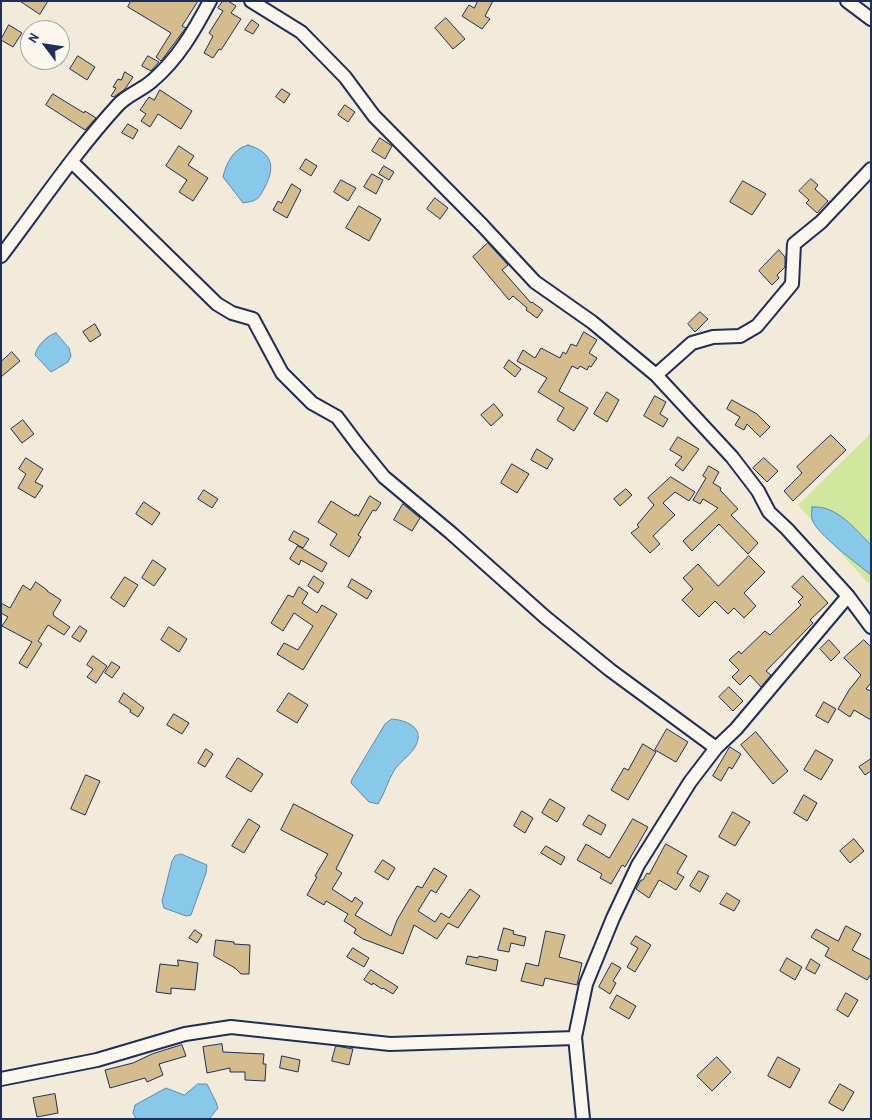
<!DOCTYPE html>
<html>
<head>
<meta charset="utf-8">
<style>
	body { margin:0 }
	#map { position:relative; width:872px; height:1120px; overflow:hidden; background:#f3ebd9; font-family:"Patrick Hand",sans-serif }
	canvas { display:block }
	.frame { position:absolute; inset:0; border:2px solid #1b2f5e; pointer-events:none }
	.north { position:absolute; left:20px; top:20px; width:50px; height:50px; box-sizing:border-box; background:#fbf7ec; border:1px solid #a1a7b3; border-radius:50%; rotate:301deg; font-size:14px; font-weight:700; line-height:20px; text-align:center; color:#1b2f5e }
	.north::after { content:''; display:block; margin:auto; width:18px; height:22px; background:#1b2f5e; clip-path:polygon(50% 0,100% 100%,50% 72%,0 100%) }
</style>
</head>
<body>
<div id="map">
<canvas width="872" height="1120"></canvas>
<div class="frame"></div>
<div class="north">N</div>
</div>
<script>
const c = document.querySelector('canvas').getContext('2d');
c.lineJoin = 'round';
function paint(path, color) { c.fillStyle = color; c.fill(path, 'evenodd'); }
function stroke(path, color, width, dash) { c.strokeStyle = color; c.lineWidth = width; c.lineCap = dash ? 'butt' : 'round'; c.setLineDash(dash || []); c.stroke(path); }
paint(new Path2D(`
	M871 433V580L868 583 798 505Z`), '#cfe89e');
const water = new Path2D(`
	M248 145C272 152 276 166 265 187 262 192 260 198 255 200 252 202 247 202 243 203L223 177C226 163 234 148 248 145Z
	M56 333 69 348 71 356 68 362 51 372 35 355C37 346 47 335 56 333Z
	M812 507C837 505 855 529 871 545V575C858 564 816 534 812 519 811 516 812 511 812 507Z
	M392 719C405 720 425 727 416 745 412 754 401 761 395 769 388 780 385 793 378 804L369 802 351 783 352 779 385 724Z
	M181 854 207 865 206 873 191 915 186 916 164 908 162 901 172 861 175 856Z
	M198 1084H207L216 1102 218 1108 209 1119H136L133 1113 135 1105 166 1088 184 1095Z`);
paint(water, '#88c9e9');
stroke(water, '#5c8bb1', 1);
const building = new Path2D(`
	M20 1H48L40 14Z
	M131 1H198L182 26 186 28 185 29 161 61 156 57 171 33 128 7Z
	M223 1H228L236 6 231 13 241 19 221 50 219 49 213 58 204 53 213 36 209 33 223 11 218 8Z
	M478 1H493L485 16 490 19 482 29 462 16 469 5 474 8Z
	M446 18 465 39 453 49 435 28Z
	M252 20 259 25 253 34 245 30Z
	M9 25 22 33 13 47 1 40Z
	M78 56 95 67 87 80 70 69Z
	M148 56 159 62 151 71 142 66Z
	M125 72 133 77 125 89 114 97 111 96 116 88 113 87 118 79 121 80Z
	M282 89 290 94 284 103 276 97Z
	M160 90 192 111 181 129 158 114 150 127 141 121 146 114 140 110 149 97 154 100Z
	M53 94 84 113 85 111 96 118 85 130 46 105Z
	M345 105 355 112 348 122 338 115Z
	M128 124 138 130 133 139 122 133Z
	M380 138 392 146 385 159 372 151Z
	M179 146 194 156 188 165 208 178 193 201 179 192 187 180 166 166Z
	M306 159 317 166 311 176 300 169Z
	M384 166 394 172 389 180 379 174Z
	M372 174 383 180 376 194 364 187Z
	M811 179 818 185 815 189 828 201 817 213 806 203 809 200 799 191Z
	M341 180 356 188 348 201 334 192Z
	M743 181 766 194 752 215 730 202Z
	M292 184 301 190 287 218 273 210 278 201 281 203Z
	M435 198 448 208 440 219 427 209Z
	M359 206 381 219 369 241 346 228Z
	M488 243 508 265 502 270 531 303 532 302 543 310 537 318 526 310 527 308 513 296 509 300 473 257Z
	M779 250 785 257V267L777 275 779 278 772 285 759 271Z
	M700 312 708 319 695 332 688 324Z
	M95 324 101 335 90 342 83 332Z
	M584 332 597 340 589 353 597 358 591 367 589 366 587 370 580 366 578 369 572 366 559 391 588 408 574 431 557 420 564 408 538 392 547 378 517 361 523 350 535 358 541 348 560 358 563 352 566 354 571 344 576 346Z
	M12 352 20 361 1 377V362Z
	M509 360 521 369 515 377 504 368Z
	M607 392 619 400 607 422 594 414Z
	M655 396 666 402 660 414 668 419 663 427 644 416Z
	M732 400 757 414 770 427 760 437 747 424 744 430 735 425 740 417 727 409Z
	M494 404 503 415 491 426 481 415Z
	M23 420 34 434 22 443 11 429Z
	M831 435 846 450 793 501 784 491 802 473 797 467Z
	M678 437 699 449 683 471 675 465 682 457 670 450Z
	M537 449 553 459 547 469 531 460Z
	M26 458 43 469 35 482 43 486 35 498 18 488 26 474 19 469Z
	M764 458 778 471 767 482 753 468Z
	M512 464 529 474 517 493 501 483Z
	M709 466 719 472 713 483 721 488 720 490 738 509 731 515 758 543 748 554 719 524 692 551 683 541 718 508 703 499 700 504 693 500 706 478 703 476Z
	M671 477 695 492 689 501 675 492 663 503 675 515 653 536 660 544 650 553 631 533 639 527 637 525 654 505 648 498Z
	M626 489 632 495 620 506 614 499Z
	M204 490 218 499 212 508 198 499Z
	M370 496 381 503 376 511 373 510 358 535 361 537 349 557 330 545 337 534 318 522 331 501 355 516 356 514 358 516Z
	M144 502 160 513 152 525 136 514Z
	M403 504 420 518 412 531 394 520Z
	M294 531 309 539 303 548 289 540Z
	M298 546 327 563 322 572 301 560 299 565 290 559Z
	M749 556 765 572 744 593 756 606 744 618 734 608 728 614 715 601 699 617 682 600 693 589 683 578 698 564 718 586Z
	M153 560 166 569 154 586 142 578Z
	M314 576 324 583 318 593 308 586Z
	M803 576 828 603 810 620 813 623 766 671 771 675 761 687 750 675 740 685 732 677 739 670 729 660 739 651 741 654 765 631 770 635 801 605 798 602 803 597 792 587Z
	M125 577 138 585 124 607 111 598Z
	M352 579 372 591 367 599 348 587Z
	M36 582 47 590V591L61 600 53 613 54 616 70 627 64 635 48 625 38 641 42 644 27 668 19 663 32 642 2 626 8 617 1 613V603L10 608 23 585 30 590Z
	M299 587 308 593 302 603 317 613 322 605 337 614 303 670 277 654 284 643 298 650 313 626 294 613 283 631 271 623 288 595 293 597Z
	M80 626 87 631 80 642 72 637Z
	M169 627 187 639 179 652 161 640Z
	M829 640 840 652 831 661 820 649Z
	M864 640 871 647V686L870 684 866 689 871 691V720L854 710 850 717 838 709 849 690 861 675 844 658Z
	M93 656 107 666 96 683 87 677 93 669 87 665Z
	M112 662 120 667 112 678 105 673Z
	M729 687 743 701 733 711 719 697Z
	M124 693 144 708 138 717 130 712 131 710 119 702Z
	M289 693 308 705 297 723 277 711Z
	M824 702 836 709 828 723 816 716Z
	M174 714 189 723 182 734 167 725Z
	M667 729 688 742 676 762 655 750Z
	M756 732 788 771 773 784 741 745Z
	M643 744 656 752 628 800 611 790 624 768 628 770Z
	M730 747 741 754 732 769 729 767 721 781 713 776Z
	M206 749 213 754 205 767 198 763Z
	M816 750 833 760 821 780 804 770Z
	M238 758 263 774 251 792 226 777Z
	M871 759V771L865 775 859 767Z
	M86 775 100 781 85 815 71 809Z
	M804 795 817 803 807 821 794 813Z
	M550 799 565 808 557 822 542 813Z
	M294 804 353 835 336 869 342 873 332 889 352 902 355 897 363 903 355 915 391 936 397 920 417 886 422 888 434 868 447 876 436 893 431 890 418 911 435 922 441 913 449 918 470 889 480 896 458 928 448 923 437 939 414 925 403 954 363 939 354 933 356 929 344 921 348 914 326 901 324 905 307 895 317 877 315 876 328 854 281 830Z
	M522 811 533 818 525 833 514 826Z
	M733 812 750 822 735 846 719 837Z
	M589 815 606 825 601 835 583 825Z
	M249 819 260 826 244 853 232 846Z
	M633 819 648 827 625 867 622 865 611 884 600 878 602 874 577 860 586 844 609 858Z
	M854 839 864 851 850 863 840 851Z
	M666 844 687 856 677 873 684 877 676 890 659 880 649 898 636 889 641 880H643L647 873 649 874Z
	M546 846 565 857 561 865 541 853Z
	M383 860 395 868 388 880 375 872Z
	M699 871 709 876 700 892 690 886Z
	M727 893 740 901 734 911 720 904Z
	M846 926 861 934 852 950 871 960V974L867 980 825 956 829 948 811 937 816 929 838 941Z
	M504 928 514 931 513 934 526 937 524 946 511 943 509 952 498 950Z
	M195 930 202 935 197 943 189 938Z
	M546 931 565 935 559 957 582 963 577 985 545 978 543 986 521 981 526 963 538 966Z
	M636 936 651 945 635 972 627 967 638 948 631 944Z
	M216 940 234 942V944L250 945 249 974H241L235 968 214 956Z
	M353 948 369 958 364 967 347 957Z
	M468 956 478 958 479 956 498 960 496 971 466 964Z
	M787 958 802 967 795 980 780 971Z
	M811 959 820 965 815 974 806 969Z
	M178 960 198 963 195 990 171 988V994L156 992 160 964 178 966Z
	M612 963 621 968 613 981 616 983 610 994 599 987Z
	M371 970 398 987 393 994 383 988 382 989 373 983 372 985 364 980Z
	M846 993 858 1000 848 1017 837 1010Z
	M617 995 636 1006 629 1019 610 1008Z
	M222 1044 223 1052 264 1054 263 1064H266L265 1081 245 1080V1072H230V1068L207 1073 203 1047Z
	M182 1045 186 1056 159 1064 163 1075 147 1082 145 1078 110 1088 105 1070 133 1063 152 1054Z
	M336 1046 353 1049 349 1065 332 1061Z
	M282 1056 300 1060 298 1072 280 1068Z
	M717 1057 731 1072 712 1091 697 1076Z
	M778 1057 800 1069 790 1088 768 1076Z
	M840 1084 854 1092 843 1111 829 1103Z
	M55 1094 58 1113 37 1117 33 1098Z`);
paint(building, '#d5bc8c');
stroke(building, '#1b2f5e', 1);
const minor = new Path2D(`
	M251 1 301 32 345 77 374 116 482 225 535 282 592 322 656 375 732 457 758 491 769 512 787 529 848 596 871 627
	M847 1 871 19
	M72 162 217 304 232 313 253 319 282 373 312 403 337 417 358 445 384 477 451 533 545 617 610 670 716 748
	M1 256C39 206 75 152 118 105 127 95 142 90 152 81 178 59 194 31 210 1
	M656 375 692 343 713 337 740 336 757 326 792 284 794 244 821 222 871 169
	M1 1079 97 1060 185 1034 231 1027 390 1044 575 1038
	M583 1119 575 1037 586 984 613 918 638 865 690 782 716 748 736 729 848 596`);
stroke(minor, '#1b2f5e', 16);
stroke(minor, '#fbf7ec', 12);
</script>
</body>
</html>
